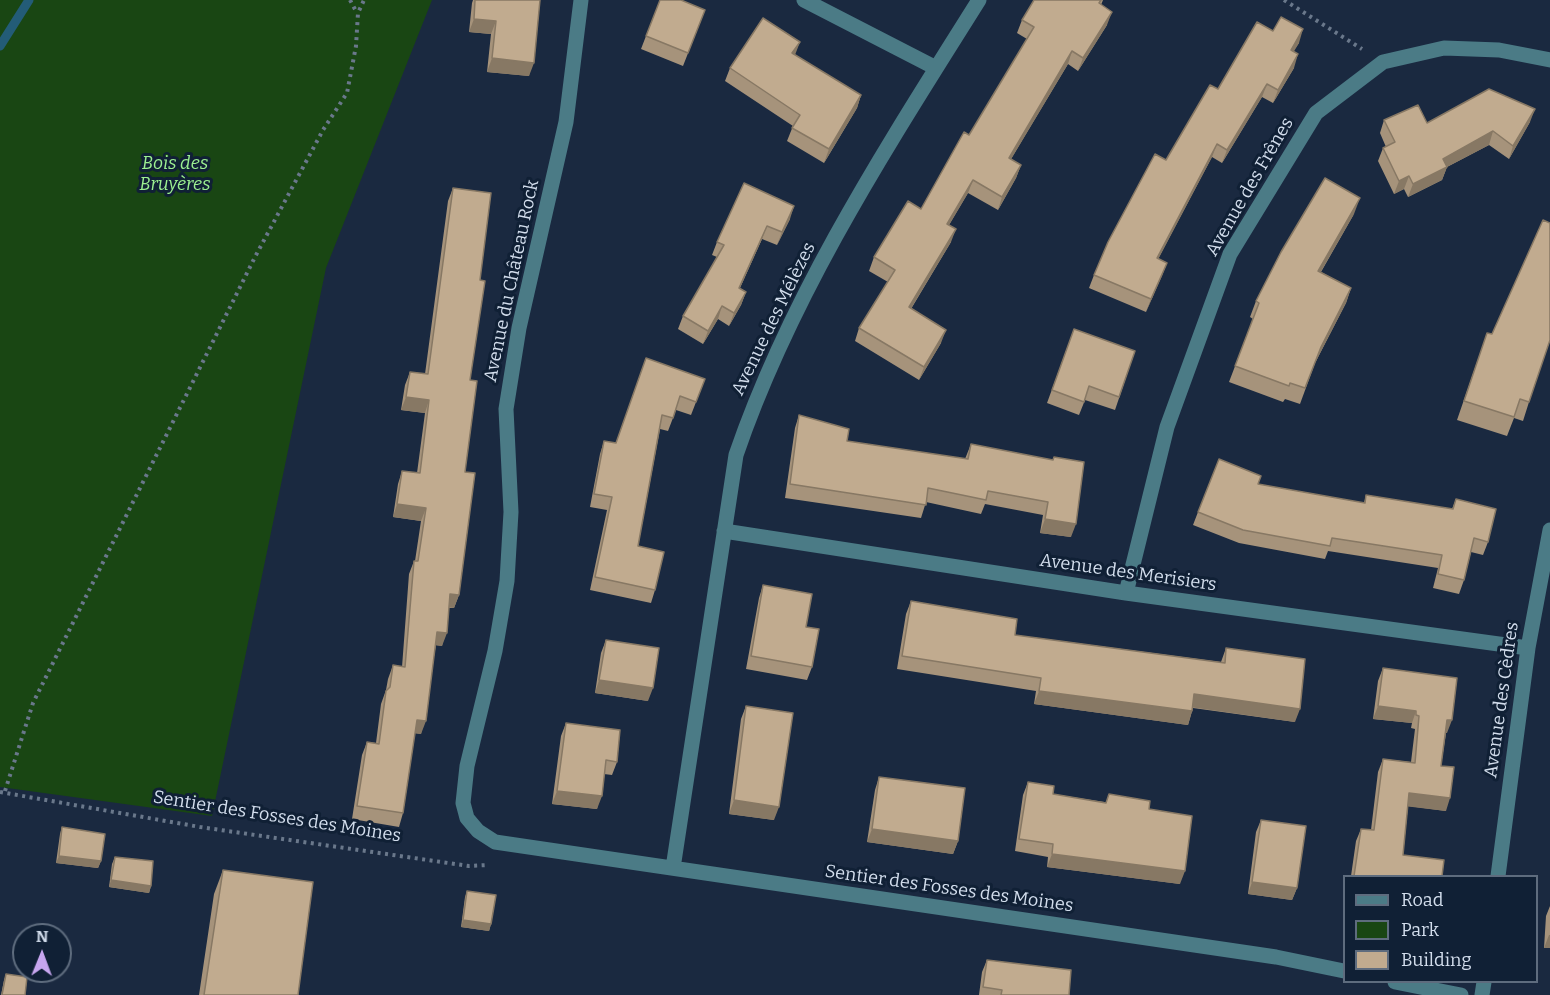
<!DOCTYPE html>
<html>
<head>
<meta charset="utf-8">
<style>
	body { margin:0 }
	#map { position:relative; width:1550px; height:995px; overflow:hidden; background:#1a2940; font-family:Bitter,serif }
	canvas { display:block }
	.legend { position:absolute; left:1343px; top:875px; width:195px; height:108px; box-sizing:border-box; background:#102035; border:2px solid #5e6c7e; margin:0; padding:8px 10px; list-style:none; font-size:18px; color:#d2ddec }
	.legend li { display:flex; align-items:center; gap:12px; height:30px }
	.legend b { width:30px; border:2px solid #5e6c7e }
	.north { position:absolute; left:12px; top:923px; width:60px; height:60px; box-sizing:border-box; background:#102035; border:2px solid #5e6c7e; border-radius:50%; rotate:1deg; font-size:16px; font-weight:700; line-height:24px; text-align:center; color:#d2ddec }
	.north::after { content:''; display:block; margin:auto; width:21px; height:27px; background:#c7a6ef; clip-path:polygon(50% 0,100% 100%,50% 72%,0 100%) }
</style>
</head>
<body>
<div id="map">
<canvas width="1550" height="995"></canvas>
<ul class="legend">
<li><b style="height:8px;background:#4b7b86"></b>Road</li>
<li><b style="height:16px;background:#194613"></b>Park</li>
<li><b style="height:16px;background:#c1ab8f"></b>Building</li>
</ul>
<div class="north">N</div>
</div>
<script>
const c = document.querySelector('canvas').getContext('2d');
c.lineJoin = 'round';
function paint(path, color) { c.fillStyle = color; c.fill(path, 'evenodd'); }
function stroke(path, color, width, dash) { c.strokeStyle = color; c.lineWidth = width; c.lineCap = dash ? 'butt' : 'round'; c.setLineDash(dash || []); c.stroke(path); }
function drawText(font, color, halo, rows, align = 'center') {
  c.font = font + ' Bitter,serif'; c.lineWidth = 6; c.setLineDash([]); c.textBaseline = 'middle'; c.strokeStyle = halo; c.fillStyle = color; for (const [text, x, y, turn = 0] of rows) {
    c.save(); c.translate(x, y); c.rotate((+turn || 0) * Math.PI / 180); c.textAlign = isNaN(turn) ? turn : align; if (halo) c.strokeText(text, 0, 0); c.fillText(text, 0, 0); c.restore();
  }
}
paint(new Path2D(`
	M0 0H432L326 268 212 816 0 787Z`), '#194613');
stroke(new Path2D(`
	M0 46 29 0`), '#235c77', 9);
stroke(new Path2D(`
	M350 0 357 13
	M1284 0 1362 49
	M5 791 33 703 255 257 323 130 347 93 356 46 358 13 364 0
	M0 792 200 827 469 866 489 865`), '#6a788b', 4, [3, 4.5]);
stroke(new Path2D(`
	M581 0 566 122 519 328 506 409 511 512 507 581 495 651 467 766 463 803 467 818 478 831 495 842 1276 957 1344 971
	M804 0 936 68
	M724 531 1126 593 1528 648
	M1126 593 1167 427 1230 254 1316 113 1383 62 1444 48 1499 50 1550 60
	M673 868 736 455C792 292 888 145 979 0
	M1498 876 1528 648 1550 530
	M1395 982 1461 995
	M1482 995 1484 982`), '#4b7b86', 15);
paint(new Path2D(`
	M473 0H540L529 76 487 72 491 34 469 32 472 3Z
	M1034 0H1103L1101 5 1107 25 1078 71 1068 64 1011 159 1021 165 1016 178 998 210 968 193 949 225 951 242 911 309 941 343 919 380 855 341 859 328 888 282 869 271 874 257 921 209 969 135 1027 39 1017 33 1022 20Z
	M705 10 683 66 641 49 646 36Z
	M1273 31 1299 43 1293 51 1294 68 1273 103 1262 97 1222 163 1212 157 1158 259 1167 263 1146 312 1089 288 1094 275 1166 160 1218 89Z
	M795 55 861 95 857 108 824 163 787 141 793 126 725 81 730 68Z
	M1384 120 1427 123 1530 122 1509 159 1489 145 1447 167 1442 180 1408 197 1404 189 1394 194 1378 161 1383 148 1386 147 1380 133Z
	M744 183 790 219 777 245 762 239 740 288 746 292 741 305 729 326 718 319 703 344 678 329 683 316 717 257 712 255 717 242Z
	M453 188 480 280 470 380 459 595 454 608H449L442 646 436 645 421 734 415 733 403 813 399 827 352 819 362 755 367 742 376 743 381 704 386 690 388 679 393 665 402 667 409 574 414 561H415L421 521 393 517 398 484 402 471 417 473 425 413 401 410 405 385 410 372 425 374 448 201Z
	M1354 214 1321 272 1351 288 1346 303 1315 363 1300 404 1285 399 1283 402 1229 382 1253 319 1250 317 1256 301Z
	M1074 329 1135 351 1115 410 1085 400 1079 415 1047 403Z
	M1487 333 1529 402 1523 421 1514 418 1507 436 1457 420Z
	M705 379 691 415 676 410 668 431 660 429 638 546 655 590 651 603 590 590 607 510 590 507 600 454 604 441 616 443Z
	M799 415 847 441 965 459 971 444 1053 460 1071 537 1040 533 1043 515 985 504 981 514 926 502 921 518 785 498 795 428Z
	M1258 485 1364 503 1366 495 1452 509 1456 499 1488 542 1483 555 1471 552 1464 580 1459 594 1433 588 1438 568 1328 551 1325 559 1239 543 1193 525 1198 512Z
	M763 585 806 627 812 667 807 680 746 669 759 598Z
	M911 601 1015 635 1221 662 1226 648 1295 722 1193 708 1188 725 1034 704 1036 691 897 669 906 614Z
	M606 640 648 701 595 693 601 653Z
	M1383 668 1447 733H1446L1441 766 1446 811 1408 806 1403 855 1442 876H1351L1356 841 1361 829 1371 830 1378 772 1383 759 1411 762 1415 729 1411 728 1412 723 1373 719 1378 681Z
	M746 706 774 820 729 814 741 719Z
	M566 723 617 762 612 775 604 774 597 809 552 804 561 736Z
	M879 777 958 841 953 854 867 842 875 790Z
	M1028 782 1053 794 1149 809 1180 884 1047 867 1048 857 1015 851 1023 795Z
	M1261 820 1297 888 1292 900 1248 894 1256 832Z
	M62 827 101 861 98 868 56 863 60 834Z
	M115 857 151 886 149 893 109 887 112 864Z
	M223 870 298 995H199L214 894Z
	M467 891 491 924 489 931 461 927 465 897Z
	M1550 906V948H1544L1546 916Z
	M987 960 1069 995H979L982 972Z
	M6 974 25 995H1L4 980Z`), '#a6937b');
paint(new Path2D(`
	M1112 12 1107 25 1078 71 1083 58Z
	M474 19 496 21 491 34 469 32Z
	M1303 29 1299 43 1287 63 1291 50Z
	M800 42 795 55 792 53Z
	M1072 51 1068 64 1004 171 1009 158Z
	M1298 54 1294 68 1273 103 1278 90Z
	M492 58 534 63 529 76 487 72Z
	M1267 84 1262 97 1222 163 1227 150Z
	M861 95 857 108 824 163 829 149Z
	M1535 109 1530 122 1509 159 1513 146Z
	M1493 131 1489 145 1441 170 1447 167 1442 180 1408 197 1413 184 1443 159Z
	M1217 144 1212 157 1152 271 1157 258Z
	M1021 165 1016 178 998 210 1002 197Z
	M1409 176 1404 189 1394 194 1399 181Z
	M973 180 968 193 942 237 947 224Z
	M1360 198 1354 214 1312 287 1318 271Z
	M794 206 790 219 777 245 782 232Z
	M767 226 762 239 734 301 739 288Z
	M956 229 951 242 904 320 909 307Z
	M1167 263 1162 276 1146 312 1151 299Z
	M1351 288 1346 303 1315 363 1300 404 1321 347Z
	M746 292 741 305 729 326 734 313Z
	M722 306 718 319 703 344 708 331Z
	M946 330 941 343 919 380 924 367Z
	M406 397 429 400 425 413 401 410Z
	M397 504 426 508 421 521 393 517Z
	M1045 519 1076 524 1071 537 1040 533Z
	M450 594 459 595 454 608 445 607Z
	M437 632 447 633 442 646 433 645Z
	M599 680 653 688 648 701 595 693Z
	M1039 691 1192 711 1188 725 1034 704Z
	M1194 694 1300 709 1295 722 1190 707Z
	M1378 706 1416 711 1412 723 1373 719Z
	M417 720 426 721 421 734 412 733Z
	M1447 720H1452L1447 733H1443Z
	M557 791 602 796 597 809 552 804Z
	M1409 793 1450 798 1446 811 1404 806Z
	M734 800 779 807 774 820 729 814Z
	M872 829 958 841 953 854 867 842Z
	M1052 854 1185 871 1180 884 1047 867Z
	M59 856 101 861 98 868 56 863Z
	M111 880 151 886 149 893 109 887Z
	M1252 882 1297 888 1292 900 1248 894Z
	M463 920 491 924 489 931 461 927Z
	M1549 935H1550V948H1544Z`), '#877864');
const building = new Path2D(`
	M475 0H540L534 63 492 58 496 21 474 19Z
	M660 0H681L705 10 688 53 646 36Z
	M1034 0H1101L1099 3 1112 12 1083 58 1072 51 1009 158 1021 165 1002 197 973 180 947 224 956 229 909 307 946 330 924 367 859 328 895 270 874 257 908 201 921 209 964 132 969 135 1034 27 1022 20Z
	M1281 17 1303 29 1291 50 1298 54 1278 90 1267 84 1227 150 1217 144 1157 258 1167 263 1151 299 1094 275 1108 242 1155 154 1166 160 1210 85 1218 89 1257 22 1273 31Z
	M763 18 800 42 792 53 861 95 829 149 792 128 800 115 730 68Z
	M1489 89 1535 109 1513 146 1493 131 1443 159 1447 167 1413 184 1409 176 1399 181 1383 148 1395 142 1384 120 1418 105 1427 123Z
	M1325 178 1360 198 1318 271 1351 288 1321 347 1305 388 1290 383 1289 386 1235 366 1259 303 1256 301 1281 252Z
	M744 183 794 206 782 232 767 226 739 288 746 292 734 313 722 306 708 331 683 316 724 245 717 242Z
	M453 188 491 193 480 280 485 281 470 380 477 381 465 472 475 473 459 595 450 594 447 633 437 632 426 721 417 720 403 813 357 806 367 742 379 744 386 691 390 687 393 665 405 667 414 561H418L426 508 397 504 402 471 420 473 429 400 406 397 410 372 428 374Z
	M1543 220 1550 223V340L1529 402 1520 399 1514 417 1464 401 1487 333 1492 334Z
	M1074 329 1135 351 1119 397 1089 386 1084 402 1052 390Z
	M646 358 705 379 696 402 680 396 673 418 662 415 638 546 664 552 655 590 595 577 612 497 594 494 604 441 616 443Z
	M799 415 849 429 847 441 968 459 971 444 1053 460 1054 457 1084 462 1076 524 1045 519 1048 502 988 491 986 500 928 488 926 505 790 484Z
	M1219 459 1261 476 1258 484 1365 503 1366 495 1453 509 1456 499 1496 509 1488 542 1474 538 1464 580 1438 574 1442 555 1332 538 1330 546 1243 530 1198 512Z
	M763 585 812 594 806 627 819 629 812 667 751 656Z
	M911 601 1017 619 1015 635 1225 663 1226 648 1305 659 1300 709 1194 694 1192 711 1039 691 1041 678 902 656Z
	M606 640 659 648 653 688 599 680Z
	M1383 668 1457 678 1452 720H1447L1441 766 1454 767 1450 798 1409 793 1403 855 1444 860 1442 876H1354L1361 829 1374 830 1383 759 1415 763 1419 716 1416 715V711L1378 706Z
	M746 706 793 713 779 807 734 800Z
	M566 723 620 730 617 762 606 760 602 796 557 791Z
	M879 777 965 788 958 841 872 829Z
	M1028 782 1054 786 1053 794 1106 803 1109 794 1150 801 1149 809 1192 816 1185 871 1052 854 1053 844 1019 839Z
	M1261 820 1306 826 1297 888 1252 882Z
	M62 827 105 834 101 861 59 856Z
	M115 857 153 861 151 886 111 880Z
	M223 870 313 882 298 995H204Z
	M467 891 496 895 491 924 463 920Z
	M987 960 1071 970 1069 995H1001L1002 990 983 987Z
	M6 974 27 977 25 995H2Z`);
paint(building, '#c1ab8f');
stroke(building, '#877864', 1.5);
drawText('italic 18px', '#9cf091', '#102035', [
	["Bois des",175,164],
	["Bruyères",175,185]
]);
drawText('18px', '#d2ddec', '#102035', [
	["Avenue des Frênes",1250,187,-60],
	["Avenue du Château Rock",512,281,-78],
	["Avenue des Mélèzes",774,319,-64],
	["Avenue des Merisiers",1128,573,8],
	["Avenue des Cèdres",1502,700,-82],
	["Sentier des Fosses des Moines",277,817,9],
	["Sentier des Fosses des Moines",949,889,8]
]);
</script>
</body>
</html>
